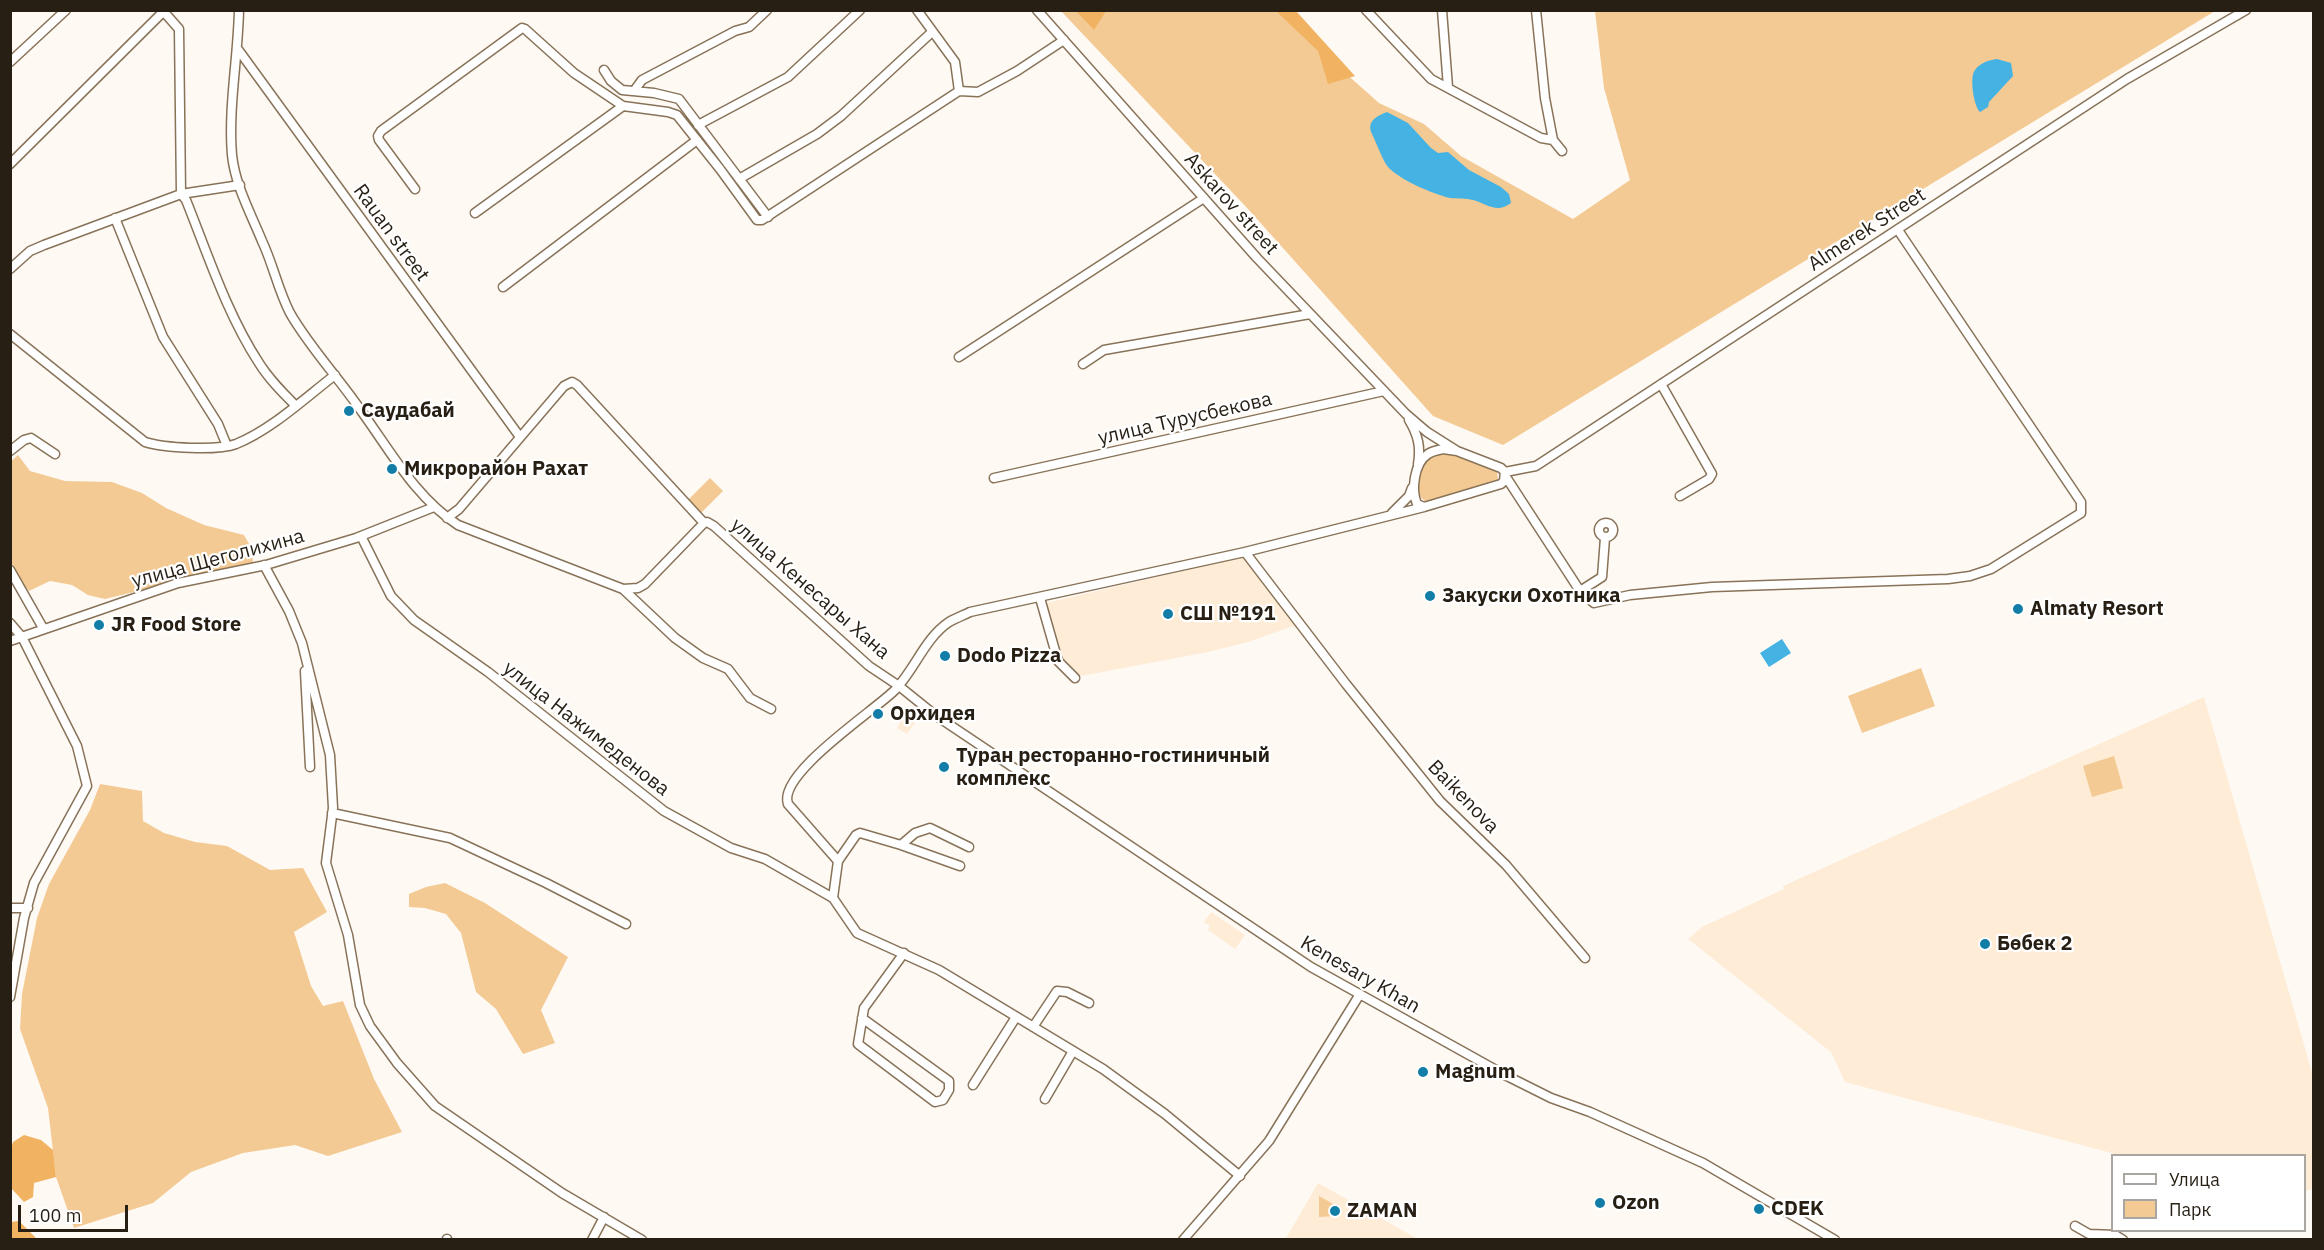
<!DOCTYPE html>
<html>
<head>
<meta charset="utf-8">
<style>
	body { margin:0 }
	#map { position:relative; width:2324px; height:1250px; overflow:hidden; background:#fef9f3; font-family:"IBM Plex Sans",sans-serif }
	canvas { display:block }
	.frame { position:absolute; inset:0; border:12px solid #271f14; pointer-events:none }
	.legend { position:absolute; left:2111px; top:1154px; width:195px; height:78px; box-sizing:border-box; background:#fff; border:2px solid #a9a5a1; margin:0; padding:8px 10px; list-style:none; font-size:18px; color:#271f14 }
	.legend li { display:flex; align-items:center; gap:12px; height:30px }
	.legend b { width:30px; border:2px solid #a9a5a1 }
	.scale { position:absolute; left:18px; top:1205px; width:110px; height:27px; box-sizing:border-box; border:3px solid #271f14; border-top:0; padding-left:8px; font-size:18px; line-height:21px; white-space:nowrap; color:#271f14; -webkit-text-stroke:4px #fff; paint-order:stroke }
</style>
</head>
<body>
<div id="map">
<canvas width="2324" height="1250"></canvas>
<div class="frame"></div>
<ul class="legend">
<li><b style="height:8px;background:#fff"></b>Улица</li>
<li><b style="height:16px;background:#f4ca94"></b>Парк</li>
</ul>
<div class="scale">100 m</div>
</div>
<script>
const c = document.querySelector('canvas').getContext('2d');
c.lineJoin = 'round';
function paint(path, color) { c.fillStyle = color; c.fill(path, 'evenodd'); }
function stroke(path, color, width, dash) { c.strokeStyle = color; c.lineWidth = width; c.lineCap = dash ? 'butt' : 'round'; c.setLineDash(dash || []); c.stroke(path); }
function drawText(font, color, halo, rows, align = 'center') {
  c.font = font + ' "IBM Plex Sans",sans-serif'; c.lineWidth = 4.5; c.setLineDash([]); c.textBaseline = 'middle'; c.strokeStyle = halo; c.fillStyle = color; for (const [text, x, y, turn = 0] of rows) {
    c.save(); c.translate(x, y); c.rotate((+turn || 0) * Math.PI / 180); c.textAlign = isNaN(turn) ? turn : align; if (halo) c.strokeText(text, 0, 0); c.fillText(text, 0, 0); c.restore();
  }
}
paint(new Path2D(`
	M1243 557 1296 625 1248 642 1208 652 1081 676 1064 660 1046 603Z
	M2204 697 2313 1076V1189L2305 1191 2304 1156 2119 1155 1845 1082 1831 1052 1688 939 1702 927 1784 889 1783 886Z
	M902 712 916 721 907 734 897 728 900 722 897 720Z
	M1211 912 1245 935 1235 949 1208 930 1210 926 1204 922Z
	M1318 1183 1418 1239 1285 1240Z`), '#feecd7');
paint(new Path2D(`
	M1061 11H1285L1325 55 1379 103 1424 124 1461 156 1573 219 1630 180 1604 88 1595 11H2215L1503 445 1433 416 1249 210Z
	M1443 452 1456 455 1497 470 1498 480 1494 485 1426 502 1417 494C1421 472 1420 460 1443 452Z
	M18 455 30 471 65 481 112 482 142 493 166 508 204 525 244 535 252 549 253 563 105 599 88 595 72 585 50 581 29 591 19 579 11 563 10 462Z
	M710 478 723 491 701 513 688 500Z
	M1921 668 1935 706 1862 733 1848 696Z
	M2114 756 2123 788 2092 797 2083 766Z
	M100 784 142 791 143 821 164 833 195 842 227 846 270 870 303 868 327 912 294 932 311 986 323 1006 343 1001 374 1079 402 1132 328 1156 295 1145 243 1153 191 1172 153 1203 74 1228 56 1177 48 1108 20 1029 22 994 37 918 49 884 90 810Z
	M445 883 485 903 568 957 541 1010 555 1043 523 1054 496 1009 476 992 461 933 446 914 425 908 409 907V894L426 887Z
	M1319 1196 1335 1205 1336 1216 1319 1217Z`), '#f4ca94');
paint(new Path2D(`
	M1079 11V10L1106 11 1094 30 1077 12Z
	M1276 11H1296L1355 76 1328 84 1318 51Z
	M24 1135 41 1140 53 1150 56 1177 34 1183 33 1197 24 1202 11 1188V1149L13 1142Z
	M19 1221 37 1239H11V1222Z`), '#f1b362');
paint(new Path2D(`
	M1997 59 2011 63 2013 76 1989 102 1988 107 1980 112C1974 107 1969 77 1975 70 1980 63 1989 60 1997 59Z
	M1387 112 1408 123 1431 148 1438 153 1448 152 1469 170 1501 187 1509 194 1511 203C1497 214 1487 204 1473 200 1466 198 1457 199 1450 198 1433 194 1400 180 1388 167 1383 161 1376 142 1372 134 1366 121 1377 116 1387 112Z
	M1782 639 1791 653 1769 667 1760 653Z`), '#44b3e4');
const minor = new Path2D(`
	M239 10C238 58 228 108 232 155 235 185 251 214 262 241 273 264 278 290 290 313 310 348 339 378 362 412 391 452 416 498 458 525L623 589 638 588 645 584 704 523 707 522 714 526 869 666 899 686 935 715 1311 967 1505 1075 1551 1098 1590 1112 1703 1163 1835 1240
	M917 10 955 62 959 91
	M1037 10 1257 258 1406 414 1427 432 1457 451
	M1366 10 1431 79 1541 138 1553 140 1562 151
	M1442 10 1448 87
	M1536 10 1545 98 1553 140
	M164 12 179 29 181 194 240 185
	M237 48 520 437
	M10 62 66 10
	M604 70 611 81 622 90 654 93 679 99 768 217
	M634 91 642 80 735 31 749 27 767 10
	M698 125 788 77 860 10
	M10 164 165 10
	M739 179 817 134 841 116 932 32
	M415 189 379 140 378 136 381 131 522 28 525 29 574 73 623 106 668 112 677 115 720 169 757 220H762L959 91 978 92 1017 71 1064 40
	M475 213 623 106
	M115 218 163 337 218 424 227 446
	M10 269 30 251 44 245 181 194 186 200C208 255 227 314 259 363 269 379 282 392 295 405
	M503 287 697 140
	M10 334 145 442C164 448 217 451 236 444 271 430 305 398 335 375
	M959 357 1204 198
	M1083 364 1104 350 1310 314
	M1661 384 1712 474 1709 479 1680 496
	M1409 420C1418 435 1421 447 1418 464
	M1443 449 1457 451 1501 468 1505 472 1504 481 1501 484 1424 507 1417 504C1411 490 1414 463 1428 454 1432 451 1438 450 1443 449Z
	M10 451 24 440 31 438 55 454
	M1505 472 1536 466 2127 79 2246 10
	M1506 477 1580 591 1594 603 1630 595 1712 587 1948 579 1970 576 1991 569 2081 513V502L1898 230
	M994 478 1384 391
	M1392 513 1409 496 1412 488
	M447 518 459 509 564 386 572 382 577 385 704 523
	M1599 530a7 7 0 1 1 14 0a7 7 0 1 1-14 0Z
	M361 536 391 596 414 620 488 672 664 811 731 848 765 859 833 898
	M1245 552 1346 684 1440 801 1506 865 1585 958
	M264 565 289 611 302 643 330 755 333 808 326 863 348 935 360 1005 370 1026 397 1063 435 1106 562 1193 642 1240
	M10 570 43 628
	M623 589 675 638 703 658 728 669 750 698 771 709
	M1580 591 1602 577 1605 538
	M1040 598 1058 661 1075 678
	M10 623 22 637 77 746 87 786 34 883 24 918 10 997
	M10 641 178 583 266 565 356 538 434 507
	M305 671 310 767
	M332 813 450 838 546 883 626 924
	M901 845 915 833 930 828 969 847
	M838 861 856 835 860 833 901 845 960 866
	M10 908H28
	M862 1018 949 1081V1090L943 1100 935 1102 858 1044 864 1008 904 953
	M1033 1027 1057 991 1067 992 1089 1003
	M973 1085 1016 1017
	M1045 1099 1073 1051
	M1240 1176 1165 1114 1103 1069 939 970 857 933 833 898 838 861 788 804C777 774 874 711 895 690 915 669 925 638 949 622 956 618 964 615 970 612L1245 552 1424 507
	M2075 1226 2089 1234 2115 1235 2123 1240
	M447 1239V1240
	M592 1240 604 1217
	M1183 1240 1269 1141 1360 994`);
stroke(minor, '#887359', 11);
stroke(minor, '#fff', 8);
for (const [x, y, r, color] of [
	[349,411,6,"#127da7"],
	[392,469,6,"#127da7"],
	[1430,596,6,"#127da7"],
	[2018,609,6,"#127da7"],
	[1168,614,6,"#127da7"],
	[99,625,6,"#127da7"],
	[945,656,6,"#127da7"],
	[878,714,6,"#127da7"],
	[944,767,6,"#127da7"],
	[1985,944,6,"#127da7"],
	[1423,1072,6,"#127da7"],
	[1600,1203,6,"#127da7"],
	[1759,1209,6,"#127da7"],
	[1335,1211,6,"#127da7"]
]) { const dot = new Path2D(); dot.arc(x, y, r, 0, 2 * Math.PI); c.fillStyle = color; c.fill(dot); stroke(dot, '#fff', 2); }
drawText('20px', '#271f14', '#fff', [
	["Askarov street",1231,204,48],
	["Almerek Street",1867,230,-33],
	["Rauan street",391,233,54],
	["улица Турусбекова",1185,419,-13],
	["улица Щеголихина",218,559,-15],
	["улица Кенесары Хана",810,589,41],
	["улица Нажимеденова",586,729,38],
	["Baikenova",1463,797,46],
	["Kenesary Khan",1360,975,30]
]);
drawText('bold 20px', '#271f14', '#fff', [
	["Саудабай",361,411],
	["Микрорайон Рахат",404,469],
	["Закуски Охотника",1442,596],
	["Almaty Resort",2030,609],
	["СШ №191",1180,614],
	["JR Food Store",111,625],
	["Dodo Pizza",957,656],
	["Орхидея",890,714],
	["Туран ресторанно-гостиничный",956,756],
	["комплекс",956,779],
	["Бөбек 2",1997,944],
	["Magnum",1435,1072],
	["Ozon",1612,1203],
	["CDEK",1771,1209],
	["ZAMAN",1347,1211]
], 'left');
</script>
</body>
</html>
